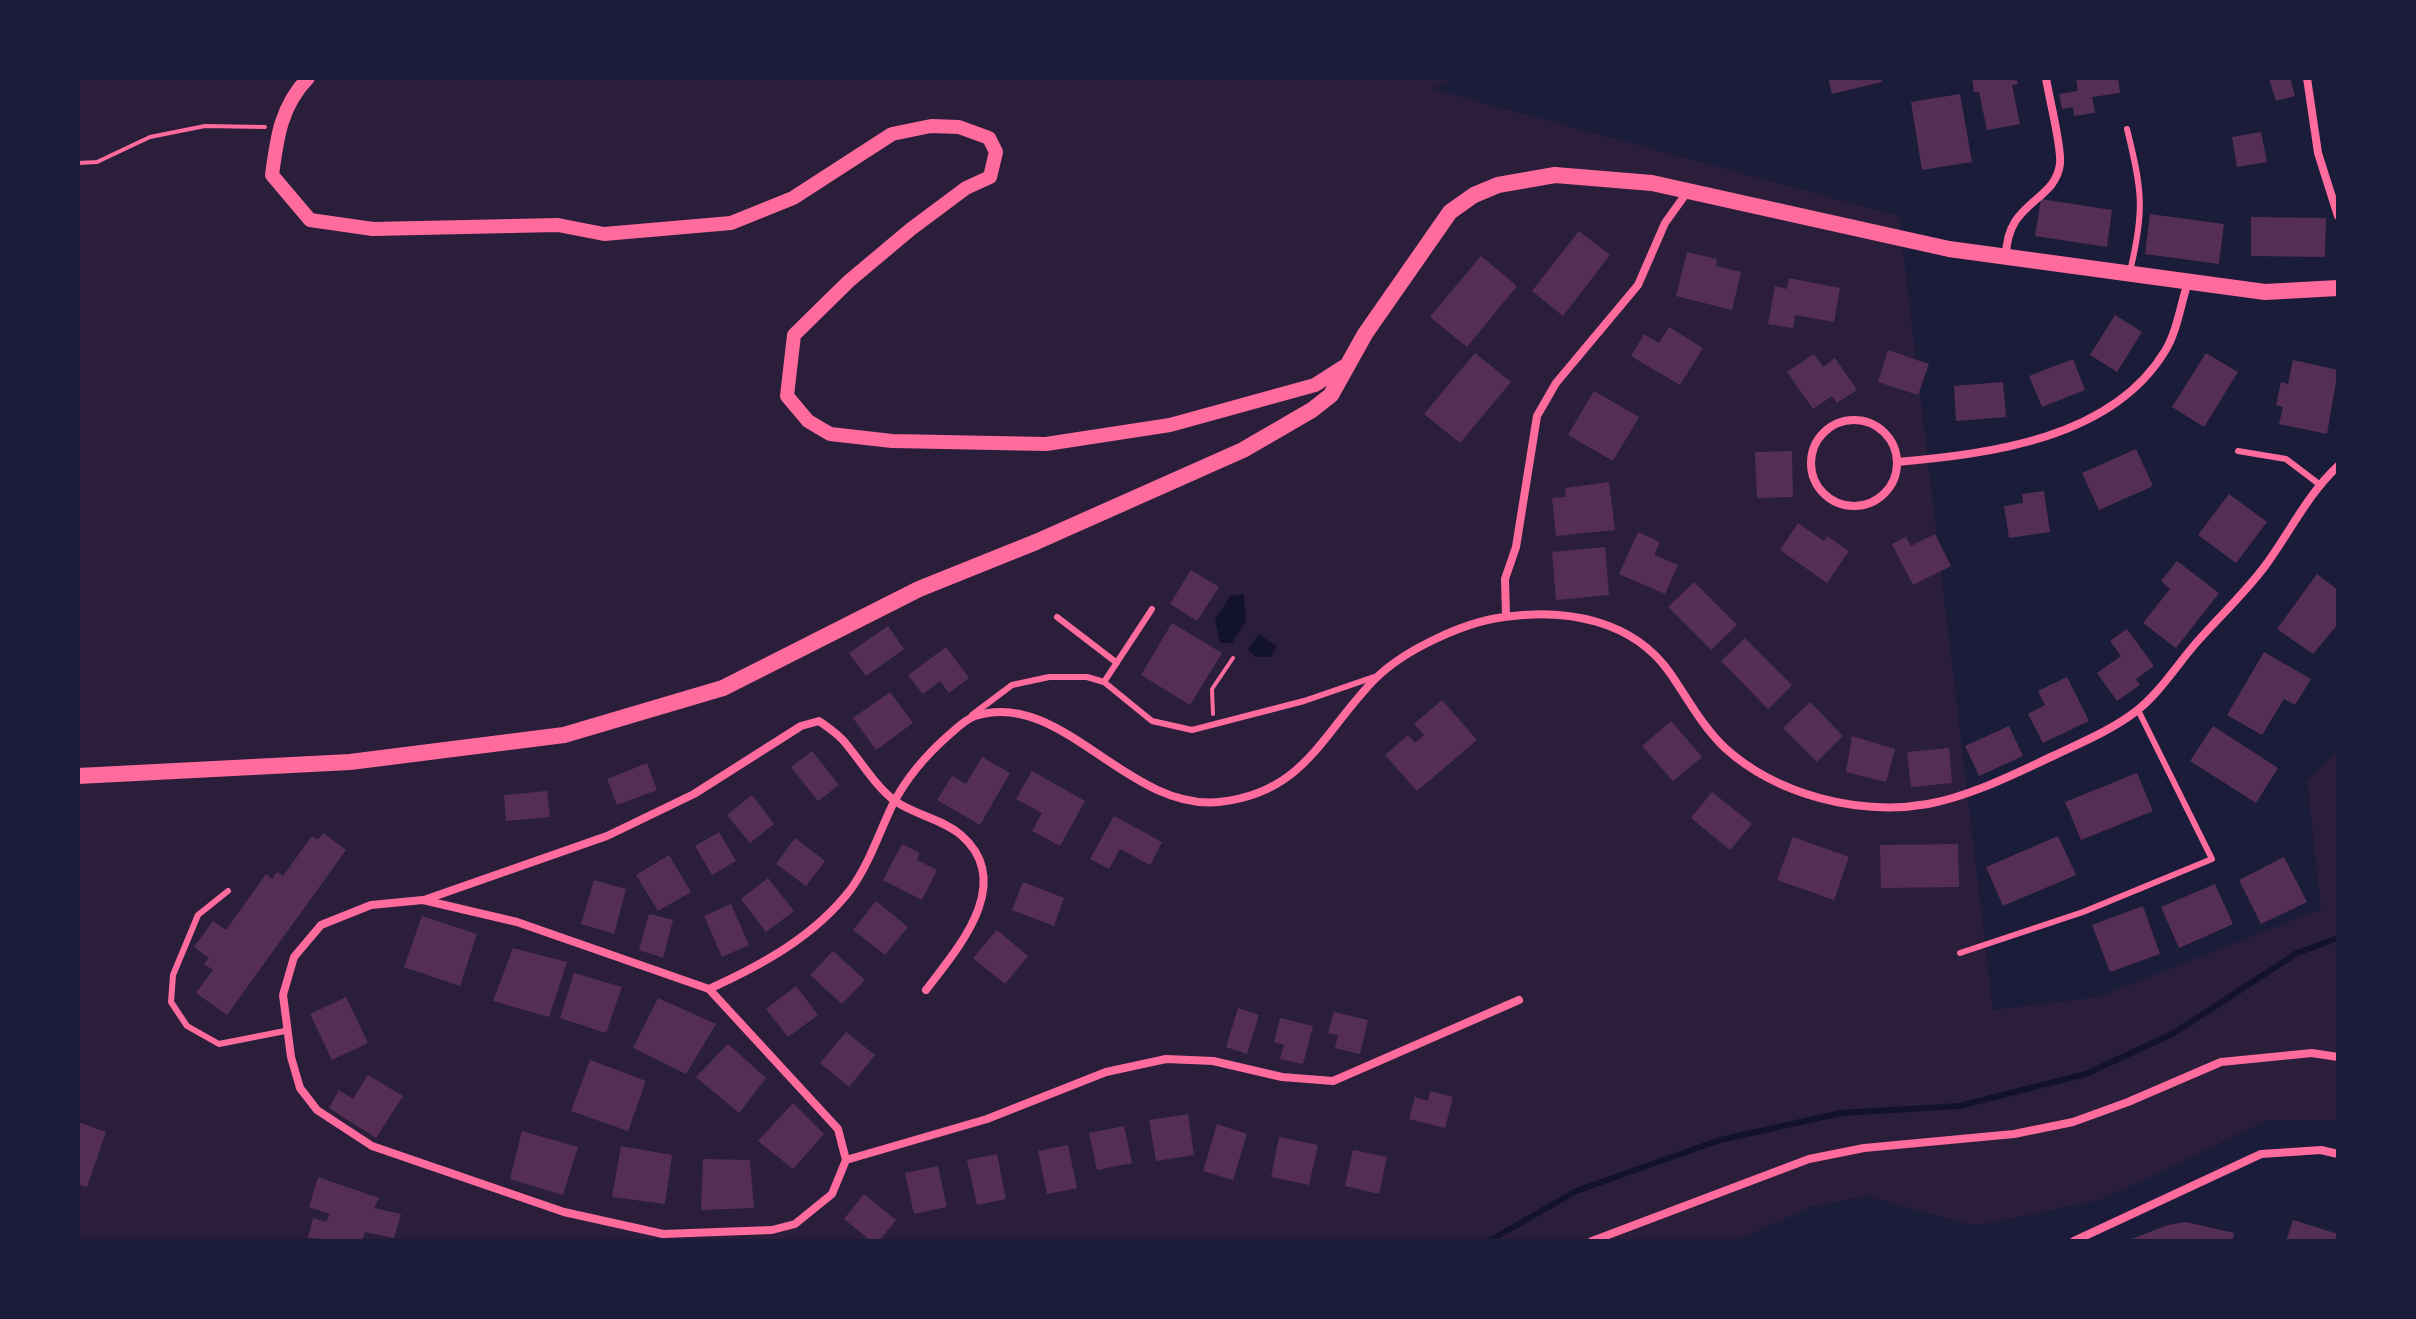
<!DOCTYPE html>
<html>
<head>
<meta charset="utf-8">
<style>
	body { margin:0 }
	#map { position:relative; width:2416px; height:1319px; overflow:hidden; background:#1b1b3a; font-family:Arial,sans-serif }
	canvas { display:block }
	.frame { position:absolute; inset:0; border:80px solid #1b1b3a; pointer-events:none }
</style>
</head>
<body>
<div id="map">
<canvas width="2416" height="1319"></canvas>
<div class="frame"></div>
</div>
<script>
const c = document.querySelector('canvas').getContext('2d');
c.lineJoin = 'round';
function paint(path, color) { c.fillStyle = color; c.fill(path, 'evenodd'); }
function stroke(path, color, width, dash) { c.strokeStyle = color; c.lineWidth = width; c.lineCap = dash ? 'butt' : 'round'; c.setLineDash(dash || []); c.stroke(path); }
paint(new Path2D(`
	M78 78H1458L1432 89 1899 216 1993 1010 2099 997 2321 909 2307 781 2338 750V1120H2268L2103 1199 1975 1226 1866 1196 1810 1207 1737 1241H78Z`), '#2a1e3b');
paint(new Path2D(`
	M1244 594 1246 621 1232 643H1220L1215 620 1230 596Z
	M1259 634 1277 647 1270 657H1256L1248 650Z`), '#12122b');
stroke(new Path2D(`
	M1489 1241 1576 1191 1720 1140 1841 1113 1959 1106 2086 1074 2174 1033 2297 953 2338 938`), '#12122b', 6);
paint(new Path2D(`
	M1828 78H1881L1882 82 1832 94Z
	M1972 78H2016L2018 84 2012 85 2020 124 1987 130 1979 92H1974Z
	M2076 78H2118L2120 93 2092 97 2095 113 2074 116 2073 107 2062 109 2059 94 2078 91Z
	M2290 78 2295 96 2276 101 2269 79Z
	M1960 94 1972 162 1922 170 1911 102Z
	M2261 132 2267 162 2237 167 2232 137Z
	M2041 199 2112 210 2107 247 2035 236Z
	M2150 214 2224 224 2219 264 2145 254Z
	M2251 217 2326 218 2325 257 2251 256Z
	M1579 231 1610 255 1563 316 1532 291Z
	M1687 252 1717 259 1716 266 1741 272 1732 310 1676 296Z
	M1481 256 1517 286 1467 347 1430 317Z
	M1789 278 1840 288 1834 322 1795 315 1793 328 1768 324 1775 286 1787 289Z
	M2115 315 2142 332 2117 372 2090 355Z
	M1669 327 1703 348 1680 385 1631 356 1644 334 1659 343Z
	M1888 350 1929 364 1918 395 1878 382Z
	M1475 353 1511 382 1460 443 1424 414Z
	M2206 353 2238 372 2204 427 2172 407Z
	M1814 354 1823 367 1835 358 1857 390 1837 403 1832 396 1813 409 1787 372Z
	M2073 359 2085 390 2042 407 2029 376Z
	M2293 360 2338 370 2327 434 2279 424 2283 407 2276 405 2281 382 2288 384Z
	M2003 382 2006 417 1956 421 1954 386Z
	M1594 391 1639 417 1613 461 1568 435Z
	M2136 449 2153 486 2099 510 2082 473Z
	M1792 451 1793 497 1757 498 1755 452Z
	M1609 482 1615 530 1556 536 1552 498 1566 497 1565 488Z
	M2044 491 2050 532 2009 538 2004 506 2023 503 2022 494Z
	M2229 494 2267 522 2236 563 2198 535Z
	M1798 523 1824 541 1827 536 1849 551 1827 583 1780 550Z
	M1638 532 1660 542 1654 555 1678 565 1665 594 1619 574Z
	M1935 534 1951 566 1913 585 1892 544 1906 537 1911 546Z
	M1605 547 1609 595 1556 600 1552 552Z
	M2177 561 2219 593 2176 648 2143 623 2170 589 2161 581Z
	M1191 570 1219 587 1197 621 1170 604Z
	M2317 574 2338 590V624L2313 654 2277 629Z
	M1694 582 1737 625 1711 650 1668 607Z
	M1172 623 1222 653 1190 705 1141 675Z
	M888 626 904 649 866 676 849 653Z
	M2127 629 2154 666 2136 679 2140 685 2117 701 2097 673 2121 656 2110 641Z
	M1745 638 1792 685 1768 709 1721 661Z
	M946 647 969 678 949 693 940 681 923 694 908 675Z
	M2264 652 2311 679 2295 705 2284 699 2262 735 2227 715Z
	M2067 677 2089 721 2043 743 2028 714 2045 705 2038 691Z
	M890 692 913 723 876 750 853 718Z
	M1442 700 1477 740 1417 791 1385 755 1408 735 1415 743 1424 735 1414 724Z
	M1810 702 1843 736 1817 762 1783 728Z
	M1671 721 1702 757 1673 781 1642 746Z
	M2009 726 2023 756 1979 776 1965 746Z
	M2213 726 2278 768 2256 803 2190 761Z
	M1852 736 1895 749 1886 782 1846 772Z
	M1949 748 1952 783 1911 787 1907 752Z
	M812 751 839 785 818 801 791 767Z
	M982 757 1010 773 980 825 937 800 952 776 966 784Z
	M647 763 657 790 617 805 607 779Z
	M1032 771 1085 801 1060 846 1032 831 1042 813 1016 799Z
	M2137 773 2153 811 2081 840 2065 802Z
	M547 791 550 817 506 821 504 795Z
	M1712 792 1752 824 1730 850 1691 818Z
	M752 795 774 824 750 843 727 815Z
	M1114 816 1162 842 1150 865 1120 849 1109 869 1090 859Z
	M719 832 736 861 712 875 695 846Z
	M323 833 346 850 227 1015 196 993 213 970 204 964 209 958 194 947 213 921 226 930 266 874 272 879 277 872 283 876 312 836 318 840Z
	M2058 836 2076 875 2003 906 1986 867Z
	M1793 837 1849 857 1834 900 1777 880Z
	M795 838 825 861 806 886 776 864Z
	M902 844 920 853 917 860 937 870 922 900 883 880Z
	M1958 844 1959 887 1881 888 1880 845Z
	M669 855 691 892 658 911 636 875Z
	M2284 857 2307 902 2261 924 2239 880Z
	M768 878 794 911 766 932 741 899Z
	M594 880 626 889 614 934 581 924Z
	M1023 882 1064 898 1054 926 1012 910Z
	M2215 884 2233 924 2179 948 2161 907Z
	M876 901 908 927 885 955 853 930Z
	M731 904 749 945 722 957 704 916Z
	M2143 906 2160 954 2110 972 2092 925Z
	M649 914 673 920 663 958 639 950Z
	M422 916 477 934 460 986 404 967Z
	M997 930 1028 956 1005 984 973 958Z
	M513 948 567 962 549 1017 493 1001Z
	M833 951 865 980 842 1004 810 975Z
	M574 973 622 987 606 1033 560 1018Z
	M796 986 818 1015 788 1037 766 1009Z
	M346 997 368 1043 332 1060 310 1014Z
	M658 998 716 1024 686 1074 633 1048Z
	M1238 1008 1259 1015 1247 1054 1226 1047Z
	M1334 1012 1368 1020 1360 1054 1335 1048 1338 1035 1328 1033Z
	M1280 1018 1313 1026 1303 1064 1280 1059 1284 1045 1274 1042Z
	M846 1032 875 1055 849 1087 820 1063Z
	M728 1044 766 1078 739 1113 696 1077Z
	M590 1060 646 1081 628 1131 571 1111Z
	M368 1075 403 1096 376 1138 329 1108 339 1090 353 1099Z
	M1430 1091 1453 1097 1445 1128 1409 1119 1415 1097 1428 1101Z
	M793 1103 824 1134 793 1169 758 1141Z
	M1188 1114 1194 1155 1156 1161 1149 1120Z
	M78 1122 106 1132 87 1187 78 1184Z
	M1217 1124 1247 1134 1233 1180 1203 1171Z
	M1124 1126 1132 1163 1097 1170 1089 1133Z
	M522 1131 578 1147 563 1195 510 1179Z
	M1279 1137 1318 1145 1309 1185 1271 1177Z
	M1068 1145 1077 1188 1047 1194 1038 1151Z
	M621 1146 672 1155 665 1204 612 1197Z
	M1353 1150 1387 1157 1379 1194 1345 1186Z
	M997 1154 1006 1199 977 1205 967 1160Z
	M703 1159 750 1160 754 1208 701 1210Z
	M938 1166 947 1207 914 1214 905 1173Z
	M318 1177 379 1198 374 1208 401 1214 394 1238 365 1232 362 1241 308 1238 313 1218 326 1222 330 1214 309 1207Z
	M864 1194 896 1220 879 1241H871L844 1219Z
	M2293 1220 2338 1234V1241H2286Z
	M2186 1222 2234 1233 2232 1241H2126L2168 1225Z`), '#542f53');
stroke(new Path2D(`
	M78 163 97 162 150 137 205 126 265 127
	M1213 714 1212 689 1233 658`), '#ff6b9d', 4);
stroke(new Path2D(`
	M2127 129C2142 189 2145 210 2130 271
	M2238 451 2286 459 2319 484
	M1057 617 1117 663
	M1104 682 1152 609
	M972 715 1012 685 1049 677H1087L1104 682 1152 721 1192 730 1304 701 1374 677
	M228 891 198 915 173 975 171 1002 187 1026 219 1044 285 1031
	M1960 953 2083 912 2212 859 2138 710`), '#ff6b9d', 6);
stroke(new Path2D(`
	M2307 78 2318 153 2338 216
	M2006 257C2006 200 2055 203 2060 164 2062 147 2049 98 2046 78
	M1811 463a43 43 0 1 1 86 0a43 43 0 1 1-86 0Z
	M1897 462C1989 454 2112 439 2165 351 2177 332 2181 303 2188 282
	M1506 616 1505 579 1516 547 1537 416 1556 383 1638 285 1665 223 1688 191
	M424 900 607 836 694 794 801 726 819 721C829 728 840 735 847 745 862 763 876 787 895 801 915 815 942 819 961 835 1016 883 958 948 926 990
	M709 989 838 1129 846 1160
	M846 1160 832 1194 795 1224 772 1230 663 1234 564 1212 372 1146 317 1110 300 1088 291 1057 283 995 294 957 321 925 371 905 423 900 517 922 709 989C762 965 815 936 851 889 869 864 879 833 892 806 906 778 927 754 950 734 958 727 966 719 975 716 1061 688 1127 811 1219 802 1305 793 1322 733 1375 679 1404 650 1464 622 1504 617 1566 608 1633 620 1670 673 1688 699 1702 726 1725 748 1777 795 1859 816 1928 804 1971 796 2014 774 2053 756 2080 743 2110 731 2135 712 2158 695 2177 665 2196 643 2219 617 2245 593 2265 566 2290 532 2307 495 2338 466
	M846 1160 987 1119 1106 1072 1166 1059 1213 1061 1282 1077 1333 1081 1519 1000
	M1592 1241 1809 1159 1864 1148 2014 1134 2073 1122 2128 1102 2221 1062 2312 1053 2338 1057
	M2074 1241 2261 1154 2321 1150 2338 1154`), '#ff6b9d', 8);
stroke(new Path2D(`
	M308 78C281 106 277 137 272 175L310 220 373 229 558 225 604 234 731 223 793 198 892 134 931 126 959 127 989 138 996 152 990 177 966 188 911 229 849 281 794 335 787 396 808 421 830 434 892 441 1046 444 1170 425 1315 385 1343 367`), '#ff6b9d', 14);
stroke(new Path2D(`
	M78 776 350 762 564 735 723 688 919 589 1036 542 1243 450 1312 410 1331 395 1365 334 1450 212 1474 195 1498 185 1555 175 1652 183 1949 249 2265 292 2338 288`), '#ff6b9d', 16);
</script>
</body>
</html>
